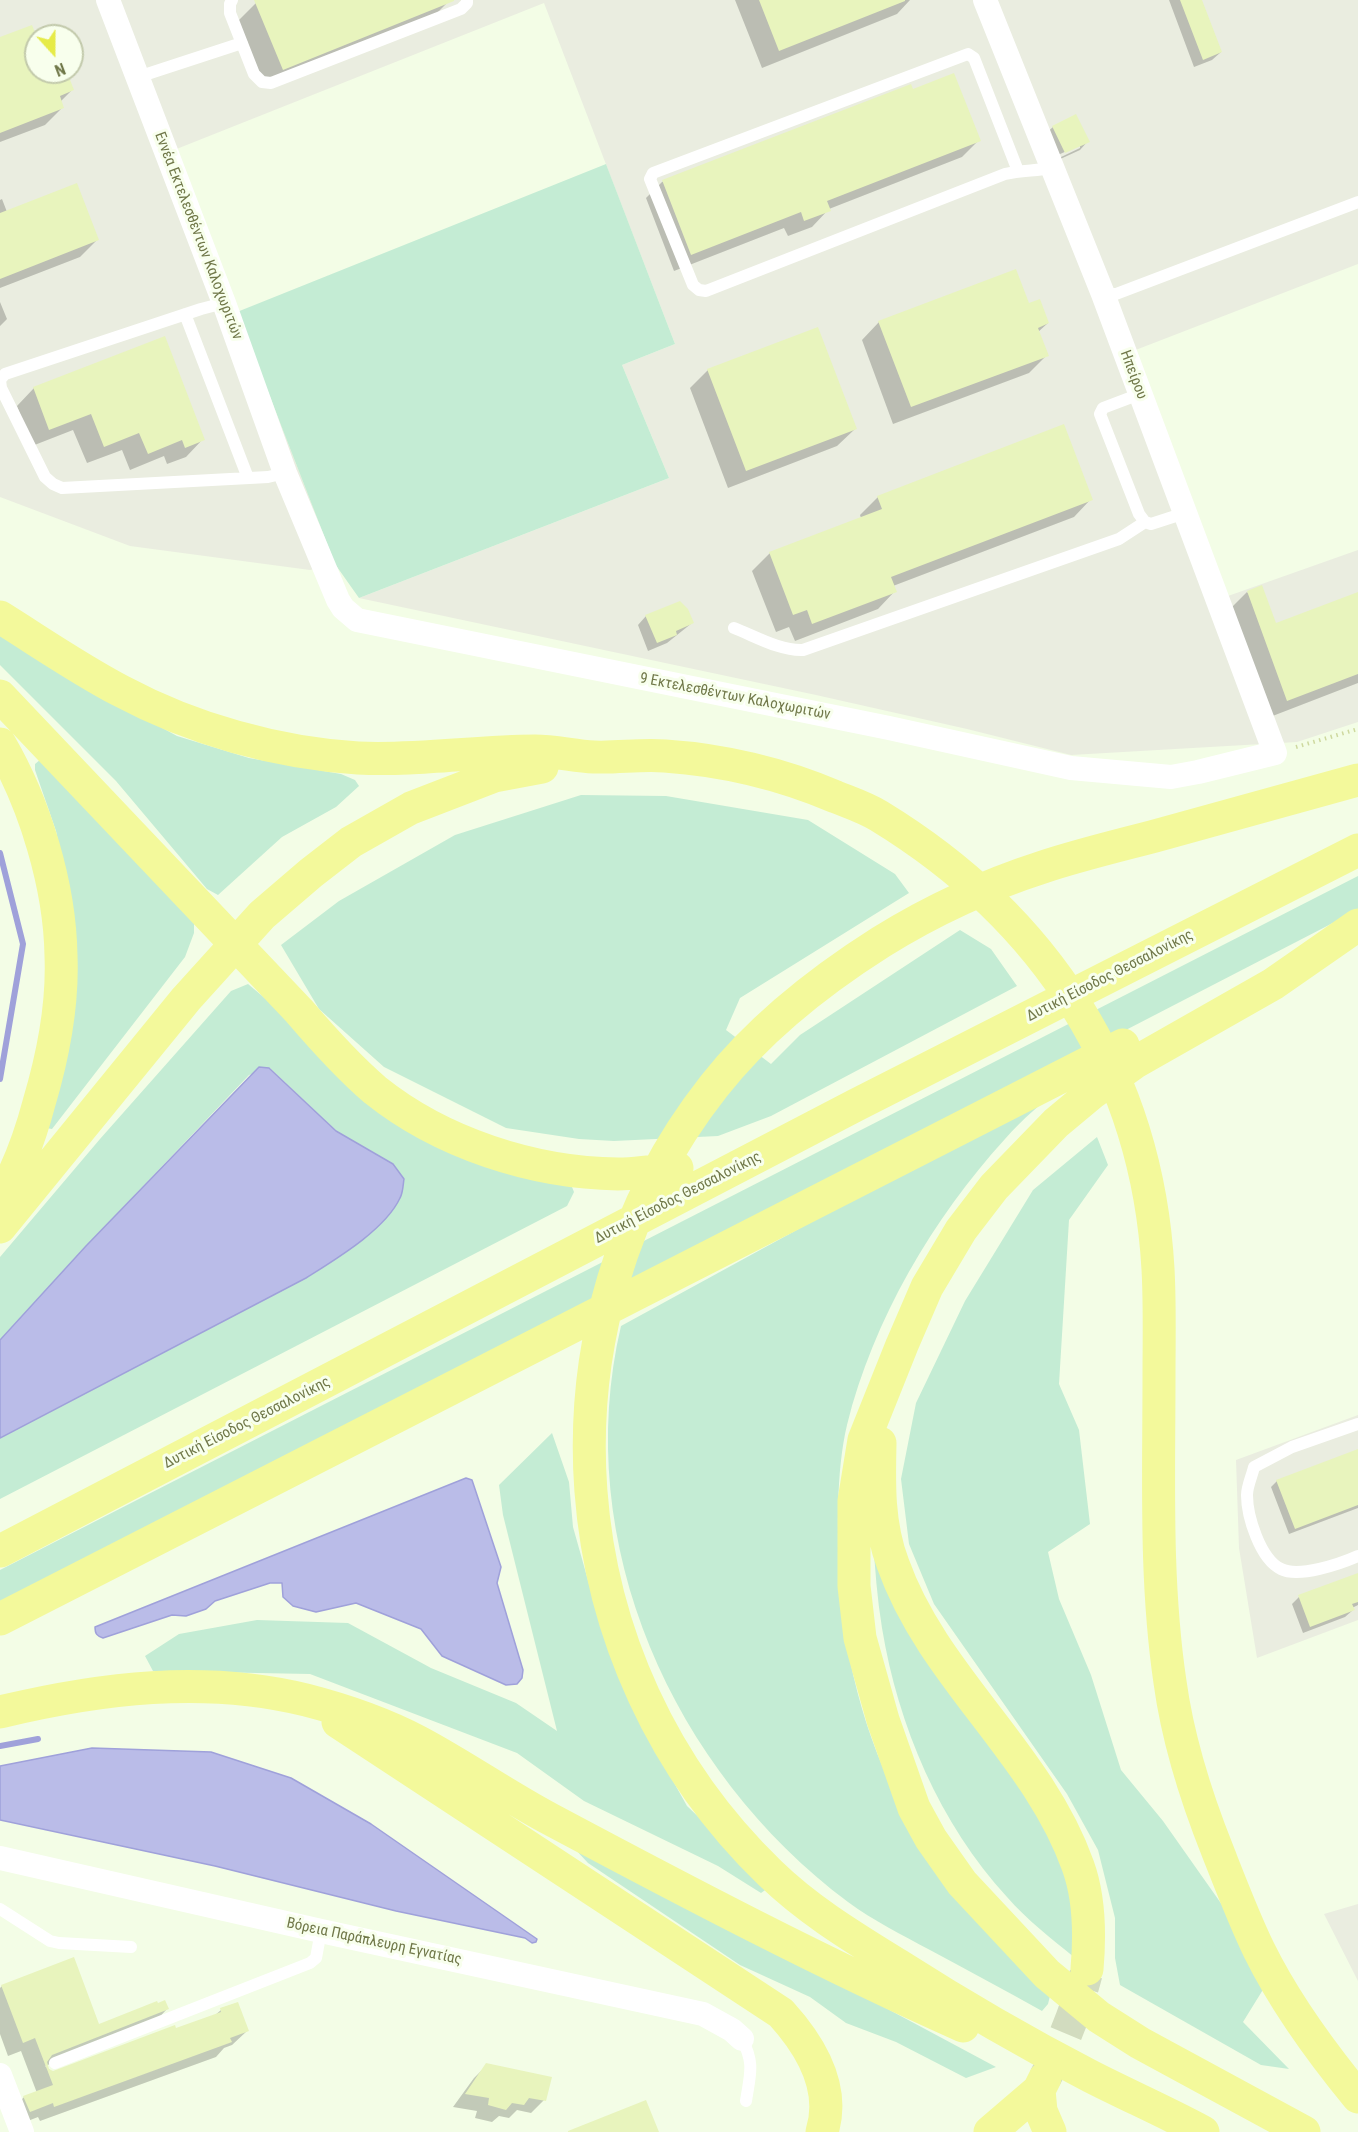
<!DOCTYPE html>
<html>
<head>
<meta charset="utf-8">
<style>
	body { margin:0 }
	#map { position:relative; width:1358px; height:2132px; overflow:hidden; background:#f3fde6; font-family:"Roboto Condensed",sans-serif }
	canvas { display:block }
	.north { position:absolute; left:24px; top:24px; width:60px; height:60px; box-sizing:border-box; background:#f8ffed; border:2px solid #c2c9ab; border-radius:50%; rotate:159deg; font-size:16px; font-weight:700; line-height:24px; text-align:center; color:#707849 }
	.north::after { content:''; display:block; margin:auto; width:21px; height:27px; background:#e6eb47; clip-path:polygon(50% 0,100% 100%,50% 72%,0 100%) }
</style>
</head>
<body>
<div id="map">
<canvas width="1358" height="2132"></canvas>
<div class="north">N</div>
</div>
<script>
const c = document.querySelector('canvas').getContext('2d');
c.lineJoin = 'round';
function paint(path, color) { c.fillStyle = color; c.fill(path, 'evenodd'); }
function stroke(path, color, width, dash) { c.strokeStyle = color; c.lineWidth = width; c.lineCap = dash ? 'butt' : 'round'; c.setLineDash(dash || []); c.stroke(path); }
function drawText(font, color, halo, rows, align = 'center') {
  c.font = font + ' "Roboto Condensed",sans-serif'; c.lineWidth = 6; c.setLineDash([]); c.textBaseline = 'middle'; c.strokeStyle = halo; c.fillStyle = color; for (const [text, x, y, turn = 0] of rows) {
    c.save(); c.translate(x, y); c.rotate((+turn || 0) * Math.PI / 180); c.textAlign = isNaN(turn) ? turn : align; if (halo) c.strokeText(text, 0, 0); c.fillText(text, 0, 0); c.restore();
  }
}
paint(new Path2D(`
	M0 0H1358V264L1133 351 1228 596 1358 550V722L1297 742 1071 755 967 729 816 695 359 598 669 478 622 365 675 344 544 3 174 150 335 564 310 570 130 546 0 497ZM36 36H72V72H36Z
	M1358 1415V1620L1257 1658 1239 1548 1236 1460Z
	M1358 1904V1981L1324 1914Z`), '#eaede0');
paint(new Path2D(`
	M606 164 675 344 622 365 669 478 359 598 335 564 237 312Z
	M0 633 108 698 177 736 249 758 341 774 355 780 359 786 336 807 282 837 218 895 207 889 116 781 0 665Z
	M41 759 194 918V933L185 957 52 1129 46 1128 70 897 56 831 35 770V764Z
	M581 795 666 796 808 820 895 874 909 893 740 998 726 1030 771 1064 800 1035 960 930 991 949 1017 986 771 1116 718 1136 614 1141 579 1139 506 1128 384 1067 319 1009 281 945 339 901 455 835Z
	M1358 876V910L795 1201 0 1602V1570Z
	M248 984 279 1010 365 1097 570 1182 574 1192 567 1206 0 1499V1438L306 1278C336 1259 385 1230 400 1198 403 1193 403 1185 404 1179L393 1164 336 1131 270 1068 249 1075 86 1246 0 1340V1257L100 1139 231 991Z
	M1062 1085C1043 1103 1022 1119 1005 1139 933 1218 873 1320 847 1425 836 1471 837 1534 840 1581 845 1667 869 1750 911 1825 922 1844 940 1861 954 1878 986 1917 1018 1957 1050 1996L1048 2004 1042 2011C1005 1990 967 1970 930 1950 902 1935 874 1921 848 1902 673 1771 570 1543 621 1326Z
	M1097 1137 1108 1165 1069 1220 1059 1384 1079 1430 1090 1524 1048 1552 1059 1599 1091 1675 1121 1770 1163 1821 1225 1909 1264 1988 1243 2022 1289 2069 1261 2065 1120 1985 1115 1958V1918L1098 1850 1067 1794 934 1604 909 1544 901 1479 916 1403 965 1301 1033 1190Z
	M552 1433 569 1482 573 1527 602 1630 643 1727 687 1806 771 1886 761 1893 718 1866 584 1801 517 1753 310 1674 153 1671 145 1656 179 1634 257 1620 348 1623 431 1668 516 1703 557 1731 503 1515 499 1485Z
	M873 1538 1033 1790 1074 1893 1075 1958C1052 1939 1027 1920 1007 1897 940 1824 898 1726 882 1628 877 1598 875 1568 873 1538Z
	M561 1834 996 2067 966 2078 896 2042 846 2023 810 1997 740 1965 588 1863Z`), '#c4ecd4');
const water = new Path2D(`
	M259 1067 269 1068 336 1131 393 1164 404 1179C403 1185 403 1193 400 1198 385 1230 336 1259 306 1278L0 1438V1340L86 1246Z
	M466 1478 472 1480 501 1567 497 1583 523 1670 522 1678 517 1684 506 1685 442 1656 421 1629 356 1603 316 1612 293 1606 283 1597 282 1583H270L215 1601 206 1609 186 1616 172 1615 103 1638C97 1636 95 1634 95 1627Z
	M92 1748 211 1752 291 1778 371 1824 537 1939 536 1942 532 1943 525 1938 396 1911 215 1866 0 1820V1766Z`);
paint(water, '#babce8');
stroke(water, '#9fa1da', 1.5);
paint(new Path2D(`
	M263 0H447L448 2 430 20 265 86 238 21 256 3Z
	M735 0H910L897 14 762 68Z
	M1169 0H1201L1221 52 1212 60 1194 67Z
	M0 39H36V72H65L72 90 60 102 62 108 45 125 0 142Z
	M910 86 912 91 979 140 962 157 829 209 812 227 788 236 784 228 674 271 646 198 662 182Z
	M1053 127 1088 141 1080 150 1056 161 1044 135ZM1080 145V148L1059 158 1058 155Z
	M2 199 7 212 97 240 80 257 0 288V200Z
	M0 302 7 319 0 326Z
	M1028 305 1048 323 1038 332 1047 355 1029 373 893 424 862 340 879 322Z
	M708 370 855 429 837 446 728 488 690 388Z
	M34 388 203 439 186 457 167 464 164 456 130 470 122 450 87 463 73 430 32 446 17 406Z
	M878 497 1091 499 1074 517 893 586 895 591 878 609 795 641 789 627 776 632 752 571 770 553 861 518 860 515Z
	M1247 592 1275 625 1358 598V683L1270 717 1230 609Z
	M646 616 692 623 667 643 648 651 638 625Z
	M1358 1450V1508L1289 1534 1271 1487 1277 1481Z
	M1358 1580V1605L1352 1608 1353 1610 1345 1617 1303 1633 1292 1604 1299 1597Z
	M2 1986 98 2025 167 2009 153 2024 45 2066 54 2073 214 2016 221 2010 247 2031 232 2045 224 2048 216 2057 40 2121 38 2117 15 2126 10 2112 24 2097 37 2093 21 2051 8 2056 0 2034V1988Z
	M487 2065 544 2100 531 2113 517 2110 509 2118 499 2116 492 2122 475 2118 477 2111 453 2107 474 2078Z`), '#0003');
stroke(new Path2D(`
	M0 853 23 944 0 1079
	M0 1746 38 1739`), '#9fa1da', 6);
paint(new Path2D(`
	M254 0H454V1L283 70Z
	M759 0H905V1L779 51Z
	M1180 0H1202L1222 52 1203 60Z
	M32 25 36 35V72H67L74 90 60 96 64 108 0 133V37Z
	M954 73 981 141 827 201 831 211 804 221 801 212 691 255 662 180 911 84 913 89Z
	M1076 114 1090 142 1065 153 1052 126Z
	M77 183 99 240 0 279V213Z
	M1016 269 1029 303 1040 299 1049 323 1038 328 1049 356 911 407 878 321Z
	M818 327 857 429 746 471 707 369Z
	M165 336 205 440 185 448 182 440 148 454 139 433 104 447 91 414 49 430 33 387Z
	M1064 424 1093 500 891 577 897 592 812 624 807 610 793 615 769 552 882 509 877 496Z
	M1262 585 1276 623 1358 592V674L1287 701 1247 591Z
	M680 601 688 609 694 623 676 631 677 635 657 643 645 615Z
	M1358 1449V1505L1295 1529 1276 1480Z
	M1358 1573V1602L1352 1604 1355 1610 1310 1627 1298 1595Z
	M74 1957 99 2024 157 2001 158 2003 165 2000 169 2009 52 2055 47 2062 49 2069 53 2071 175 2025 176 2028 221 2012 220 2008 238 2002 249 2031 230 2038 232 2042 54 2107 53 2103 30 2112 23 2096 53 2085 35 2038 23 2043 1 1985Z
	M486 2063 552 2077 546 2101 529 2098 524 2105 512 2103 506 2110 488 2105 489 2098 465 2094Z
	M646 2100 659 2132H568V2131Z`), '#e8f4bd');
stroke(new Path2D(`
	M1045 2078C1063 2043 1076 2012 1086 1974`), '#d2dcbf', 33, [33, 16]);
stroke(new Path2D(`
	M1296 747 1358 729`), '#ced99f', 4, [1.5, 4.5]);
stroke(new Path2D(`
	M232 0 230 4V13L254 74 262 82 271 83 461 9 467 3V0
	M138 77 242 43
	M1018 171 974 58 968 54 653 173 650 179 693 285 699 290 706 291 1005 174C1020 170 1036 171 1051 168
	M1103 294H1116L1358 202
	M224 303 201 309 5 374 0 380 1 388 45 477 53 484 62 488 268 477 285 473
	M185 314 248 478
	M1140 394 1103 408 1100 414 1139 514 1145 522 1151 524 1185 513
	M734 628C755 636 780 651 803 650L1119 539 1145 522
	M1358 1424 1292 1447 1254 1467C1252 1476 1247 1486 1247 1495 1247 1516 1260 1559 1281 1569 1299 1578 1340 1564 1358 1556
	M0 1909 50 1941 59 1943 131 1947
	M742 2039C755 2064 750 2074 746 2101
	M55 2063 310 1963 316 1958 321 1931`), '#fff', 12);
stroke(new Path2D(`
	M108 0 224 303 285 473 338 600 343 608 357 620 889 728 1071 768 1171 777 1198 772 1275 753 1103 294 985 0
	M0 1858 321 1931 703 2014 732 2030 742 2039
	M0 2075 22 2132`), '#fff', 24);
stroke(new Path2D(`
	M0 617C40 642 79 669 121 691 192 729 277 753 358 758 418 761 476 751 535 751 555 751 574 756 594 757 618 758 641 754 665 756 724 760 782 774 836 797 851 803 866 808 879 816 1046 918 1147 1073 1158 1269 1160 1305 1159 1340 1159 1376 1159 1478 1155 1581 1170 1682 1178 1741 1196 1797 1218 1852 1231 1885 1244 1919 1259 1950 1285 2003 1321 2052 1358 2097
	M0 696 299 1011C323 1039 347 1066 375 1090 441 1143 533 1173 618 1174 637 1174 657 1171 677 1168
	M0 744C35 804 60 886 61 956 63 1005 53 1056 39 1103 30 1137 18 1170 0 1200
	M0 1227 186 999 262 915 311 873 351 842 411 808 494 776 542 767
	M880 1443C879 1484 878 1525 893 1564 933 1677 1038 1753 1078 1866 1090 1899 1090 1935 1087 1969
	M0 1551 856 1105 1358 850
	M0 1619 1123 1045
	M0 1712C100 1688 204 1675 306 1700 345 1710 383 1723 419 1742 464 1766 505 1795 550 1819 685 1891 822 1963 963 2026
	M338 1722 781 2013C810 2045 836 2087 822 2132
	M1039 2090 1041 2111 1050 2132
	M990 2132 1039 2090 1045 2078
	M1203 2132C1166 2112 1127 2095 1090 2076 1026 2043 959 2004 898 1965 853 1937 808 1910 770 1873 554 1665 527 1323 714 1086 758 1030 821 980 881 942 931 911 987 885 1043 867 1079 855 1117 846 1155 836 1222 818 1290 799 1358 780
	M1304 2132 1140 2043 1099 2017 1047 1974 962 1883 931 1839 914 1808 883 1720 860 1638 854 1586V1501L864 1440 902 1345 927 1287 961 1230 994 1187 1056 1123 1092 1093 1134 1063 1273 984 1358 925`), '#f3f99b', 33);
drawText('15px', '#707849', '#f8ffed', [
	["Εννέα Εκτελεσθέντων Καλοχωριτών",198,236,69],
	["Ηπείρου",1133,375,69],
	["9 Εκτελεσθέντων Καλοχωριτών",735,697,11],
	["Δυτική Είσοδος Θεσσαλονίκης",1110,976,-27],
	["Δυτική Είσοδος Θεσσαλονίκης",678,1198,-27],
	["Δυτική Είσοδος Θεσσαλονίκης",247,1423,-27],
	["Βόρεια Παράπλευρη Εγνατίας",374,1942,12]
]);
</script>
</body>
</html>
